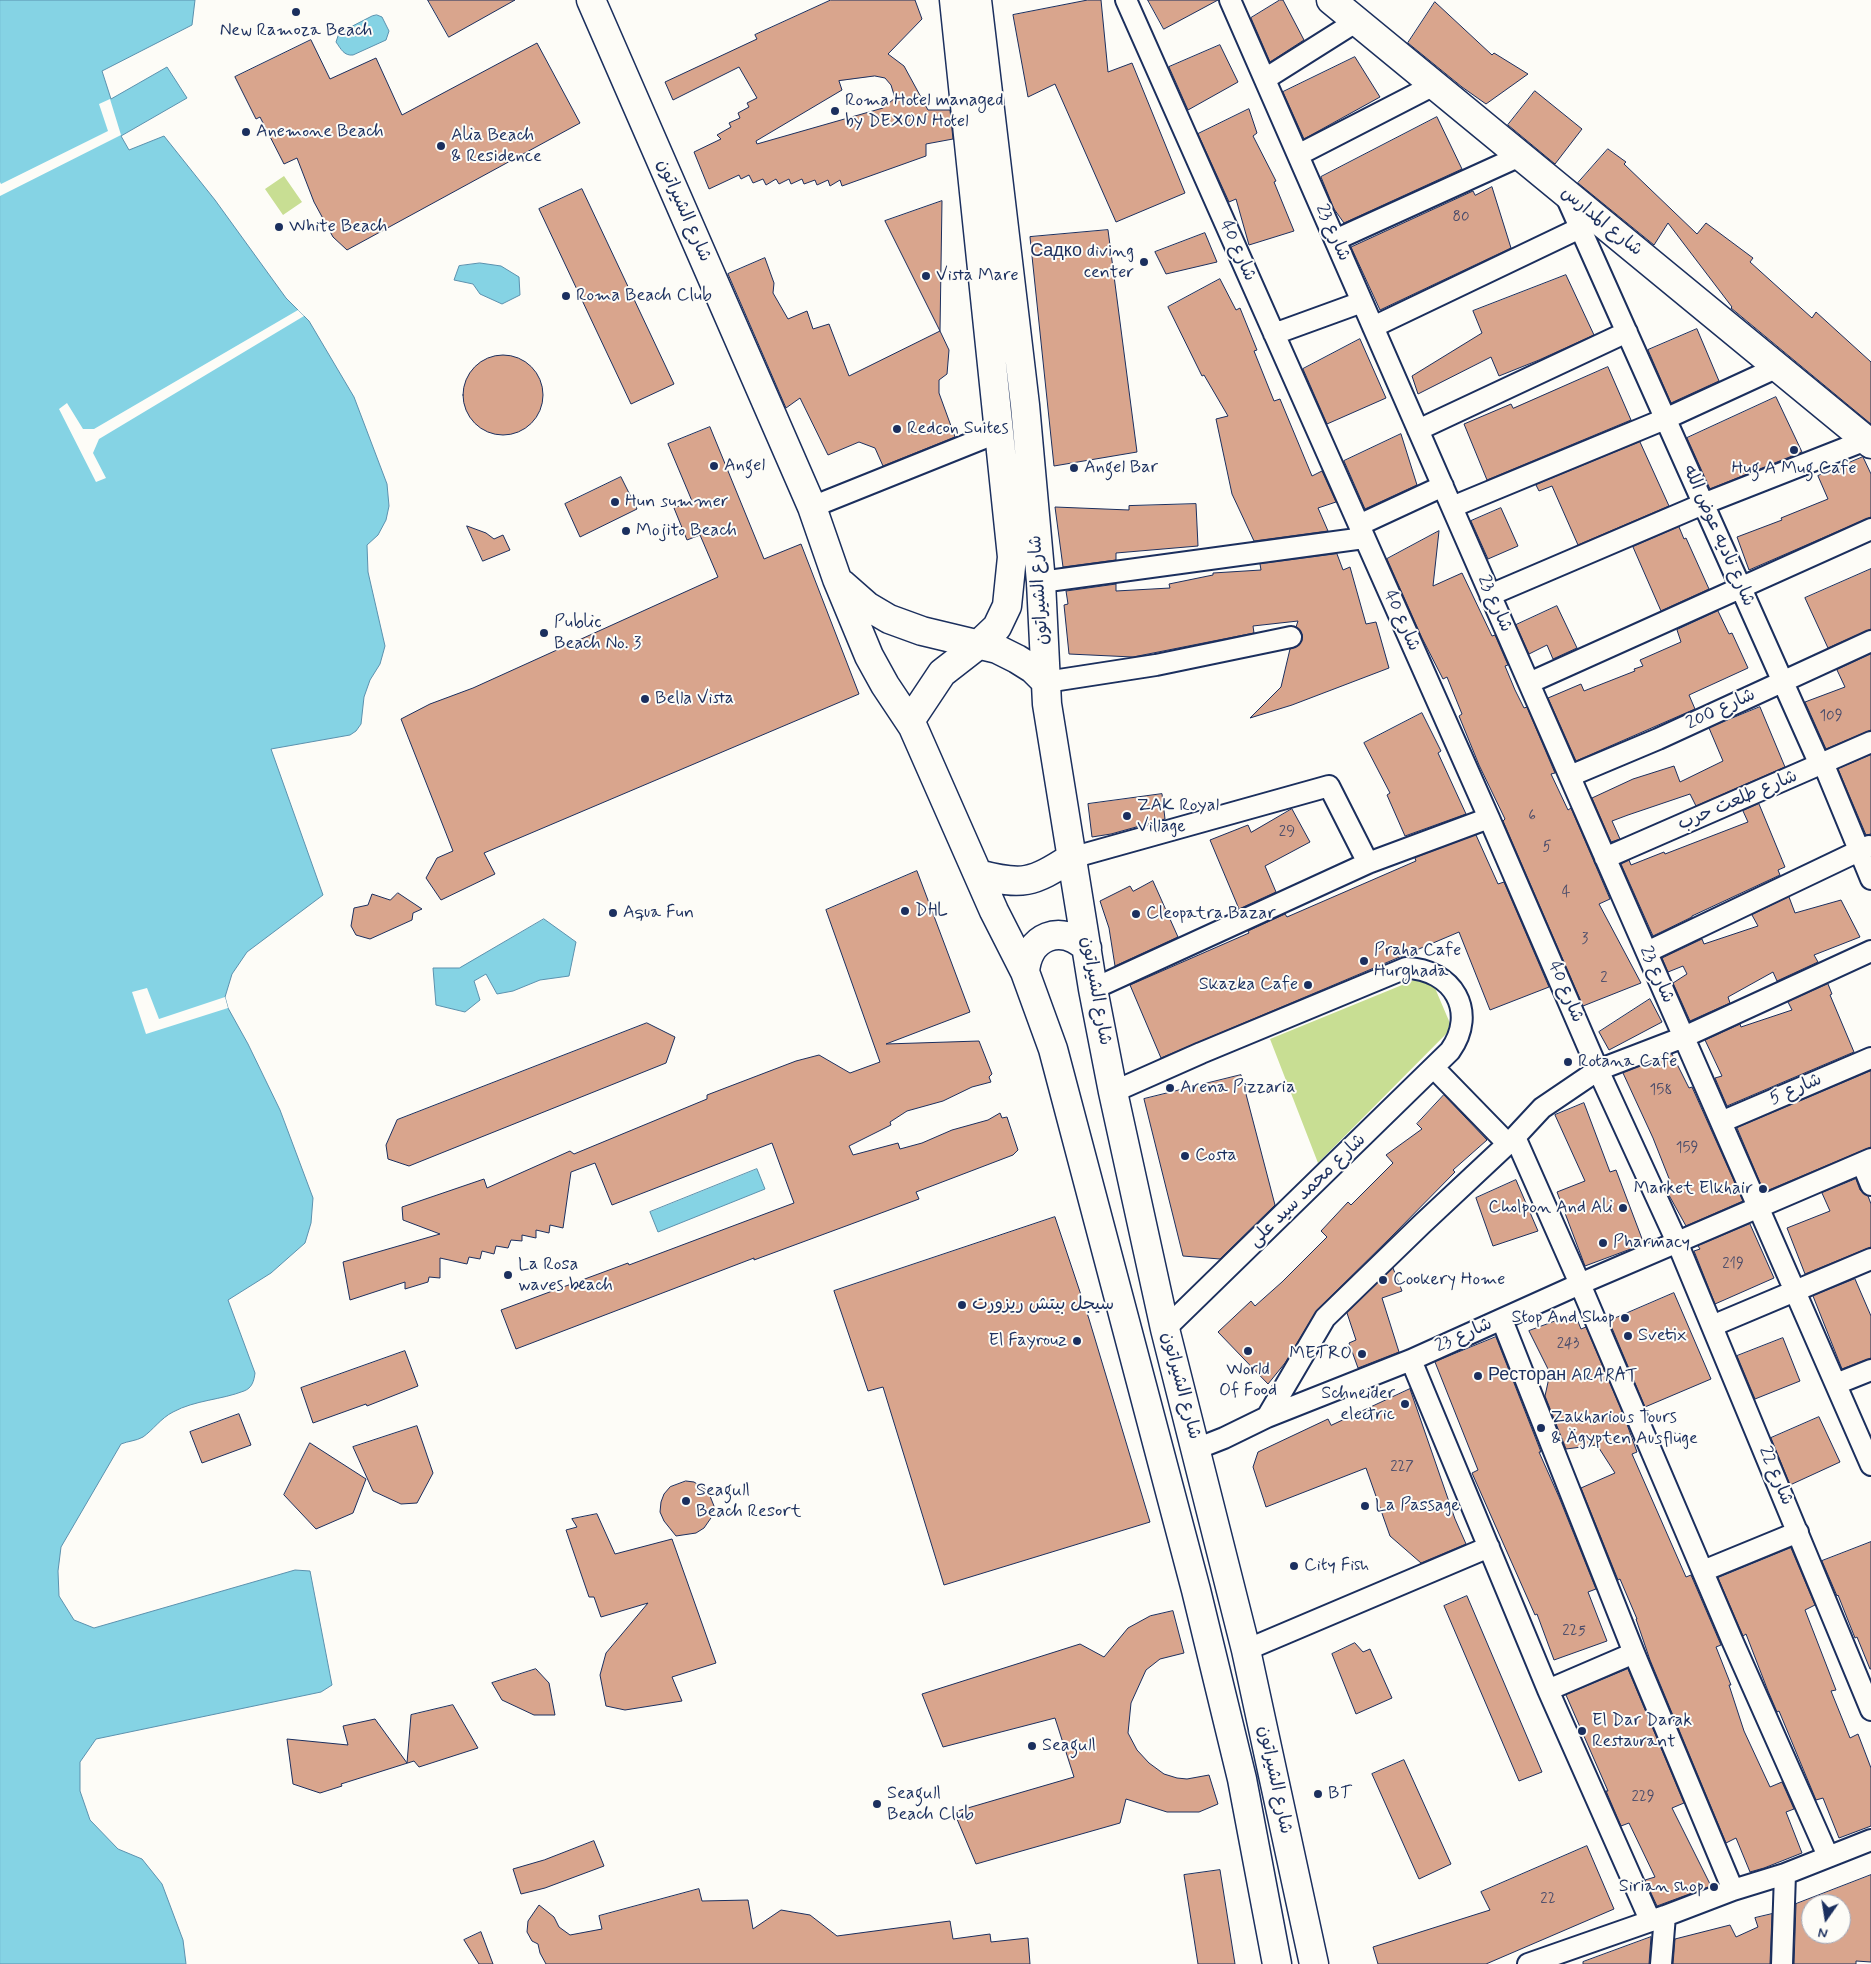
<!DOCTYPE html>
<html>
<head>
<meta charset="utf-8">
<style>
	body { margin:0 }
	#map { position:relative; width:1871px; height:1964px; overflow:hidden; background:#fdfcf7; font-family:Mynerve,sans-serif }
	canvas { display:block }
	.north { position:absolute; left:1801px; top:1894px; width:50px; height:50px; box-sizing:border-box; background:#fdfcf7; border:1px solid #a3aaba; border-radius:50%; rotate:193deg; font-size:14px; font-weight:700; line-height:20px; text-align:center; color:#1b2f5e }
	.north::after { content:''; display:block; margin:auto; width:18px; height:22px; background:#1b2f5e; clip-path:polygon(50% 0,100% 100%,50% 72%,0 100%) }
</style>
</head>
<body>
<div id="map">
<canvas width="1871" height="1964"></canvas>
<div class="north">N</div>
</div>
<script>
const c = document.querySelector('canvas').getContext('2d');
c.lineJoin = 'round';
function paint(path, color) { c.fillStyle = color; c.fill(path, 'evenodd'); }
function stroke(path, color, width, dash) { c.strokeStyle = color; c.lineWidth = width; c.lineCap = dash ? 'butt' : 'round'; c.setLineDash(dash || []); c.stroke(path); }
function drawText(font, color, halo, rows, align = 'center') {
  c.font = font + ' Mynerve,"Playpen Sans Arabic",sans-serif'; c.lineWidth = 4; c.setLineDash([]); c.textBaseline = 'middle'; c.strokeStyle = halo; c.fillStyle = color; for (const [text, x, y, turn = 0] of rows) {
    c.save(); c.translate(x, y); c.rotate((+turn || 0) * Math.PI / 180); c.textAlign = isNaN(turn) ? turn : align; if (halo) c.strokeText(text, 0, 0); c.fillText(text, 0, 0); c.restore();
  }
}
paint(new Path2D(`
	M284 176 302 202 283 215 265 189Z
	M1429 974 1452 1028 1318 1163 1270 1039Z`), '#c8de93');
const water = new Path2D(`
	M0 0H195L192 25 102 71 111 99 167 67 187 98 121 136 129 150 164 136 215 200 286 298 309 321 354 397 387 484 389 506 386 520 378 535 367 545 368 572 385 646 380 664 370 680 364 697 361 724 356 731 350 735 271 749 323 895 247 952 232 974 225 997 228 1008 248 1044 280 1110 313 1198 311 1223 305 1243 271 1273 228 1300 255 1373C254 1381 252 1388 244 1391 221 1400 195 1400 173 1412 161 1418 153 1430 143 1437 136 1441 128 1441 121 1444L61 1547 58 1571 59 1596 74 1620 94 1628 295 1570 310 1571 332 1685 321 1692 96 1739 80 1762V1791L90 1820 118 1849 142 1859 162 1884 183 1940 186 1964H0Z
	M377 15 382 17 389 31 386 40 353 55C344 56 341 49 336 42L339 33 372 16Z
	M480 263 501 266 519 277 520 295 502 304 480 294 473 284 454 280 459 266Z
	M544 919 576 942 569 976 540 980 513 991 497 994 486 974 474 981 480 1000 465 1012 436 1005 433 968H459Z
	M757 1169 765 1189 658 1232 650 1212Z`);
paint(water, '#85d3e4');
stroke(water, '#5b91ae', 1);
paint(new Path2D(`
	M110 99 121 135 0 196V182L1 184 108 131 99 104Z
	M298 310 304 316 99 439 93 453 106 478 96 482 59 409 67 403 83 429H94Z
	M147 988 159 1019 225 997 228 1008 146 1034 132 992Z`), '#fdfcf7');
const building = new Path2D(`
	M428 0H515L449 37Z
	M831 0H915L922 19 888 54 904 66 928 110H950L953 139 926 144V156L842 186 840 180 830 186 828 180 817 185 815 180 804 184 802 179 791 184 789 179 779 184 776 179 766 185 763 179 753 183 749 175 741 179 739 175 709 189 694 152 721 139 717 135 731 127 729 123 740 118 738 113 749 107 747 103 757 98 739 67 673 100 665 82 757 39 755 35ZM875 76 885 78 891 85 895 98 883 108 757 144 756 141 842 90 839 81Z
	M1088 0H1101L1108 72 1132 63 1185 193 1116 222 1055 84 1028 97 1013 15Z
	M1148 0H1218L1164 29Z
	M1280 0H1283L1304 40 1270 62 1251 18Z
	M1435 2 1492 55 1494 53 1528 74 1486 104 1462 87 1408 43Z
	M311 40 330 79 376 58 402 115 537 43 580 123 347 250 333 237 314 202 297 158 284 164 260 117 256 119 235 77Z
	M1220 45 1238 82 1188 110 1169 67Z
	M1355 57 1380 97 1304 139 1283 92Z
	M1535 91 1582 129 1555 164 1508 125Z
	M1249 109 1257 133 1253 136 1276 181 1274 182 1294 231 1249 245 1236 199 1229 202 1198 134Z
	M1437 117 1462 169 1344 223 1334 209 1321 177Z
	M1608 149 1626 162 1624 164 1697 234 1706 223 1753 258 1750 262 1812 318 1816 312 1871 362V424L1731 308 1732 307 1668 223 1654 245 1578 183Z
	M1492 187 1511 248 1380 310 1351 247 1473 191 1475 195Z
	M582 189 674 384 631 404 539 209Z
	M942 201 940 331 885 221Z
	M1108 230 1137 452 1054 466 1030 237Z
	M1205 233 1217 262 1166 274 1155 252Z
	M765 258 774 283 773 293 788 319 807 311 813 329 829 324 849 376 940 331 949 350 947 374 939 380V393L955 437 883 466 875 448 859 442 828 455 800 398 786 408 728 274Z
	M1566 275 1594 335 1539 360 1499 376 1491 357 1418 394 1412 376 1482 333 1473 311Z
	M1220 279 1236 310 1240 308 1257 350 1254 351 1274 401 1280 399 1312 476 1322 471 1336 502 1318 508 1328 531 1254 541 1232 494 1216 419 1228 416 1204 375 1202 376 1168 307Z
	M1697 329 1719 381 1671 403 1648 350Z
	M1360 339 1386 398 1327 424 1303 369Z
	M463 395a40 40 0 1 1 80 0a40 40 0 1 1-80 0Z
	M1608 367 1631 420 1487 480 1464 424 1511 404 1513 408Z
	M1776 397 1802 452 1710 489 1687 438Z
	M710 427 764 559 801 544 859 694 484 853 495 874 441 900 426 878 437 858 453 851 401 719 430 704 473 688 718 577 700 535 687 540 674 508 692 501 668 444Z
	M1401 434 1417 485 1365 509 1344 461Z
	M1640 442 1669 506 1578 545 1552 486 1539 491 1536 485Z
	M1863 457 1871 474V517L1749 570 1737 537 1782 520 1781 518 1828 499 1818 476Z
	M621 477 637 509 580 537 565 504Z
	M1196 504 1198 546 1116 553V560L1063 567 1055 507 1129 510V506Z
	M1501 508 1518 546 1488 559 1471 521Z
	M467 526 486 533 494 539 503 535 510 550 483 561Z
	M1679 527 1684 539 1686 538 1709 589 1661 611 1633 547Z
	M1439 531 1433 586 1462 573 1492 636 1495 635 1508 665 1505 666 1515 690 1524 708 1527 707 1555 773 1551 774 1568 810 1571 808 1610 899 1599 904 1641 983 1583 1006 1503 821 1505 819 1479 765 1459 716 1462 714 1447 677 1443 679 1422 638 1387 559Z
	M1337 554 1343 570 1350 567 1366 624 1376 622 1389 668 1292 705 1250 718 1281 687 1290 649 1298 646 1302 640V634L1296 627 1298 621 1253 626 1254 633 1133 657 1069 654 1064 605 1068 604 1066 591 1116 584V591L1170 588 1169 584 1213 575V573L1261 570 1260 564Z
	M1871 569V629L1828 648 1805 598Z
	M1557 606 1577 648 1553 659 1547 645 1529 654 1516 625Z
	M1718 611 1729 634 1732 633 1748 668 1689 695 1695 709 1576 761 1548 698 1581 684 1584 691 1635 671 1634 669 1643 666 1640 660 1681 642 1677 630Z
	M1871 654V730L1826 749 1805 702 1845 687 1837 670Z
	M1760 707 1785 767 1696 806 1690 794 1628 815 1612 821 1620 839 1611 842 1592 798 1633 779 1674 766 1680 782 1723 761 1709 728Z
	M1422 713 1441 751 1438 753 1466 814 1405 836 1387 795 1390 793 1364 743Z
	M1871 755V834L1866 835 1838 769Z
	M1162 794 1165 819 1111 834 1092 837 1088 804Z
	M1759 804 1785 867 1778 870 1780 875 1692 916V917L1653 936 1621 864 1629 860 1631 865 1664 852 1665 854 1748 822 1743 811Z
	M1292 809 1310 842 1265 866 1276 892 1239 909 1210 840 1248 825 1251 832Z
	M1476 835 1498 884 1504 882 1549 987 1490 1010 1459 932 1161 1058 1130 985 1249 933 1248 931 1285 914 1287 917 1416 861 1415 858Z
	M917 871 970 1012 886 1044 979 1041 992 1074 989 1077 991 1082 972 1087 943 1101 907 1111 890 1122 891 1125 849 1146 853 1155 898 1143 900 1149 922 1143 952 1130 988 1120 1000 1113 1002 1118 1007 1117 1018 1150 1013 1155 916 1192 919 1199 754 1260V1258L516 1349 501 1310 628 1263 629 1265 794 1203 772 1143 612 1205 595 1163 571 1172 563 1228 550 1225 549 1233 536 1230V1238L522 1235V1241L511 1240 508 1248 496 1246 494 1254 482 1251 480 1259 469 1257 467 1264 440 1258V1278L429 1277 428 1282 405 1289V1282L350 1300 343 1262 440 1234 403 1220 402 1207 484 1179 487 1188 570 1151 574 1154 707 1099V1095L796 1061 819 1055 850 1073 880 1062 826 910Z
	M1153 881 1178 937 1115 966 1109 928 1100 901 1130 886 1133 891Z
	M398 893 422 909 413 913 412 920 370 939 356 935 351 926 354 908 368 905 372 894 390 900Z
	M1789 897 1795 913 1841 900 1860 937 1814 955 1818 962 1777 981 1773 972 1728 997 1730 1003 1690 1021 1673 983 1687 974 1683 966 1668 972 1662 958 1702 939 1704 944 1758 926 1752 915Z
	M1828 984 1832 994 1830 995 1854 1052 1727 1106 1715 1078 1722 1076 1705 1040 1740 1024 1741 1027 1792 1010 1788 1002Z
	M1650 999 1662 1022 1609 1050 1599 1032Z
	M647 1023 675 1037 666 1063 409 1166 388 1159 386 1145 397 1120Z
	M1672 1054 1689 1088 1692 1087 1743 1201 1686 1226 1665 1188 1672 1186 1653 1138 1623 1073Z
	M1871 1071V1147L1764 1192 1737 1128Z
	M1241 1075 1275 1205 1220 1259 1183 1256 1144 1099Z
	M1444 1095 1487 1140 1453 1170 1455 1172 1393 1235 1317 1310 1285 1363 1268 1384 1218 1332 1251 1301 1255 1306 1282 1282 1327 1237 1321 1231 1348 1202 1351 1205 1393 1163 1386 1155 1422 1129 1417 1124Z
	M1584 1103 1610 1172 1616 1170 1644 1244 1585 1266 1557 1192 1585 1181 1555 1115Z
	M1856 1179 1860 1190 1868 1196 1871 1204V1247L1805 1274 1787 1228 1830 1211 1822 1193Z
	M1516 1180 1538 1231 1493 1246 1476 1198Z
	M1055 1217 1089 1319 1150 1522 944 1585 883 1387 868 1391 834 1291Z
	M1750 1224 1774 1278 1715 1304 1694 1251 1700 1249 1698 1246Z
	M1393 1268 1402 1291 1382 1298 1399 1352 1358 1368 1349 1343 1356 1340 1347 1313Z
	M1855 1279 1871 1316V1358L1842 1369 1813 1296Z
	M1674 1293 1711 1379 1645 1407 1609 1321Z
	M1575 1314 1581 1329 1586 1327 1624 1416 1637 1452 1632 1454 1686 1577 1691 1575 1721 1645 1716 1647 1731 1685H1729L1744 1731 1770 1787 1782 1782 1794 1809 1786 1812 1802 1853 1764 1868 1750 1872 1736 1838 1726 1843 1650 1660 1636 1619H1637L1620 1579 1618 1580 1581 1488 1615 1473 1597 1445 1566 1449 1545 1396 1550 1373 1529 1331Z
	M1496 1337 1541 1452H1539L1559 1497 1596 1589 1588 1592 1607 1641 1554 1660 1537 1614 1535 1615 1472 1473 1478 1470 1435 1362Z
	M1783 1338 1800 1381 1755 1399 1737 1356Z
	M405 1351 418 1386 367 1406 366 1404 313 1423 301 1388Z
	M1410 1389 1455 1519 1466 1544 1421 1563 1390 1536 1366 1468 1266 1507 1253 1467 1258 1452 1328 1419 1331 1425Z
	M239 1414 251 1445 202 1463 190 1432Z
	M1819 1417 1840 1462 1790 1485 1771 1438Z
	M417 1426 433 1473 417 1503 401 1504 373 1491 353 1447Z
	M310 1443 366 1479 353 1513 316 1529 284 1495Z
	M686 1481 694 1482 708 1491 714 1506 713 1515 704 1528 696 1533 676 1536 664 1521 660 1512 661 1502 664 1494 670 1487Z
	M597 1514 615 1554 672 1539 716 1663 672 1677 682 1701 625 1710 606 1706 600 1675 606 1653 648 1603 601 1617 594 1597H589L566 1530 577 1527 572 1519Z
	M1871 1542V1669H1870L1857 1637 1855 1638 1838 1595 1837 1596 1822 1561Z
	M1791 1548 1815 1605 1805 1610 1836 1690 1831 1691 1850 1738 1858 1734 1871 1768V1826L1839 1838 1823 1798 1816 1800 1779 1711 1777 1712 1768 1691 1746 1634 1743 1636 1718 1578Z
	M1467 1596 1542 1772 1519 1781 1444 1606Z
	M1173 1611 1184 1653 1160 1659 1146 1670 1131 1703 1128 1733 1137 1750 1149 1763 1164 1774 1177 1778 1187 1779 1209 1775 1218 1804 1199 1812H1167L1126 1799 1120 1823 976 1864 954 1812 1074 1777 1055 1718 943 1747 922 1694 1080 1644 1104 1657 1128 1628 1150 1616Z
	M1355 1643 1363 1652 1370 1649 1392 1698 1356 1714 1332 1654Z
	M536 1669 549 1683 555 1715H534L502 1700 492 1683Z
	M1628 1669 1684 1803 1672 1808 1711 1886 1657 1906 1645 1880 1655 1877 1629 1823 1621 1826 1606 1791H1608L1566 1695Z
	M453 1705 478 1748 419 1767 414 1761 341 1784 342 1786 320 1793 293 1784 287 1739 348 1745 343 1726 375 1719 407 1763 411 1715Z
	M1404 1760 1451 1864 1419 1879 1372 1774Z
	M594 1841 604 1866 545 1888 521 1894 513 1869 544 1860Z
	M1587 1846 1614 1909 1486 1964H1378L1373 1947 1490 1910 1481 1892Z
	M1220 1870 1235 1964H1198L1184 1875Z
	M1871 1875V1962L1856 1961V1964H1794L1796 1904ZM1811 1904H1841V1934H1811Z
	M699 1889 702 1901 748 1900 753 1929 781 1910 810 1915 837 1936 950 1921 953 1939 990 1934 991 1942 1028 1938 1030 1964H546L540 1953 538 1944 532 1941 527 1932 528 1921 539 1905 554 1917 559 1927 570 1935 602 1929 599 1916Z
	M1772 1914 1770 1964H1673L1675 1939 1730 1925 1736 1937 1758 1927 1755 1918Z
	M481 1932 493 1964H479L464 1940Z
	M1651 1937 1649 1964H1583V1962Z`);
paint(building, '#d9a58d');
stroke(building, '#1b2f5e', 1);
const street = new Path2D(`
	M1126 0 1489 818 1598 1070 1677 1242 1871 1710
	M1230 0 1871 1465
	M1265 79 1357 21
	M1298 155 1434 85
	M1565 194 1820 765 1826 770 1871 879
	M1335 240 1520 156
	M1373 327 1580 228
	M1274 334 1362 302
	M1418 430 1627 332
	M812 507 999 432
	M1452 507 1665 419 1778 367
	M1359 525 1443 486
	M1041 582 1364 538
	M1490 595 1703 504 1866 440
	M1046 682 1156 665 1291 637
	M1529 683 1871 529
	M1570 776 1658 739 1871 641
	M1071 858 1329 786 1368 863
	M1605 858 1871 742
	M1647 952 1869 846
	M1093 989 1368 863 1489 818
	M1434 1068 1508 1144
	M1113 1092 1201 1053 1406 968C1453 969 1478 1012 1450 1051L1165 1329
	M1721 1122 1871 1058
	M1515 1137 1580 1284 1732 1640 1828 1856
	M1862 1163 1871 1185
	M1502 1320 1634 1653 1733 1890
	M1712 1326 1871 1259
	M1411 1360 1548 1690 1650 1920
	M1836 1384 1871 1370
	M1267 1417 1325 1318 1422 1224 1515 1137 1542 1108 1598 1070 1684 1037 1871 951
	M1196 1449 1224 1438 1267 1417 1411 1360 1582 1283 1871 1159
	M1703 1571 1798 1532
	M1246 1650 1489 1547
	M1548 1690 1634 1653
	M1528 1964 1665 1916 1733 1890 1785 1874 1871 1840
	M1661 1964 1665 1916
	M1782 1964 1785 1874`);
const secondary = new Path2D(`
	M591 0 812 507 837 579 869 656 885 685 913 727 994 911 1025 972 1053 1049 1196 1590 1242 1779 1277 1964
	M977 0 1025 405 1041 582 1047 704 1093 989 1113 1092 1165 1329 1246 1650 1314 1964
	M1331 0 1871 444
	M842 584 867 606 889 619 922 631 997 649 1017 659 1033 669 1046 682
	M910 721 942 673 978 645 997 627 1007 606 1012 557 954 0
	M978 874C1023 886 1032 883 1071 858
	M1025 972C1028 936 1061 923 1087 948`);
stroke(street, '#1b2f5e', 24);
stroke(secondary, '#1b2f5e', 31);
stroke(street, '#fdfcf7', 20);
stroke(secondary, '#fdfcf7', 28);
for (const [x, y, r, color] of [
	[296,12,5,"#1b2f5e"],
	[835,111,5,"#1b2f5e"],
	[246,132,5,"#1b2f5e"],
	[441,146,5,"#1b2f5e"],
	[279,227,5,"#1b2f5e"],
	[1144,262,5,"#1b2f5e"],
	[926,276,5,"#1b2f5e"],
	[566,296,5,"#1b2f5e"],
	[897,429,5,"#1b2f5e"],
	[1794,450,5,"#1b2f5e"],
	[714,466,5,"#1b2f5e"],
	[1074,468,5,"#1b2f5e"],
	[615,502,5,"#1b2f5e"],
	[626,531,5,"#1b2f5e"],
	[544,633,5,"#1b2f5e"],
	[645,699,5,"#1b2f5e"],
	[1127,816,5,"#1b2f5e"],
	[905,911,5,"#1b2f5e"],
	[613,913,5,"#1b2f5e"],
	[1136,914,5,"#1b2f5e"],
	[1364,961,5,"#1b2f5e"],
	[1308,985,5,"#1b2f5e"],
	[1568,1062,5,"#1b2f5e"],
	[1170,1088,5,"#1b2f5e"],
	[1185,1156,5,"#1b2f5e"],
	[1763,1189,5,"#1b2f5e"],
	[1623,1208,5,"#1b2f5e"],
	[1603,1243,5,"#1b2f5e"],
	[508,1275,5,"#1b2f5e"],
	[1383,1280,5,"#1b2f5e"],
	[962,1305,5,"#1b2f5e"],
	[1625,1318,5,"#1b2f5e"],
	[1628,1336,5,"#1b2f5e"],
	[1077,1341,5,"#1b2f5e"],
	[1248,1351,5,"#1b2f5e"],
	[1362,1354,5,"#1b2f5e"],
	[1478,1376,5,"#1b2f5e"],
	[1405,1404,5,"#1b2f5e"],
	[1541,1428,5,"#1b2f5e"],
	[686,1501,5,"#1b2f5e"],
	[1365,1506,5,"#1b2f5e"],
	[1294,1566,5,"#1b2f5e"],
	[1582,1731,5,"#1b2f5e"],
	[1032,1746,5,"#1b2f5e"],
	[1318,1794,5,"#1b2f5e"],
	[877,1804,5,"#1b2f5e"],
	[1714,1887,5,"#1b2f5e"]
]) { const dot = new Path2D(); dot.arc(x, y, r, 0, 2 * Math.PI); c.fillStyle = color; c.fill(dot); stroke(dot, '#fdfcf7', 2); }
drawText('15px', '#4a4c6a', null, [
	["80",1461,218],
	["109",1831,717],
	["6",1532,817],
	["29",1287,833],
	["5",1547,848],
	["4",1566,893],
	["3",1585,940],
	["2",1604,979],
	["158",1661,1091],
	["159",1687,1149],
	["219",1733,1265],
	["243",1568,1345],
	["227",1402,1468],
	["225",1574,1632],
	["229",1643,1798],
	["22",1548,1900]
]);
drawText('18px', '#1b2f5e', '#fdfcf7', [
	["New Ramoza Beach",296,31,"center"],
	["Roma Hotel managed",845,101],
	["by DEXON Hotel",845,122],
	["Anemone Beach",256,132],
	["Alia Beach",451,136],
	["& Residence",451,157],
	["White Beach",289,227],
	["Садко diving",1134,252,"right"],
	["center",1134,273,"right"],
	["Vista Mare",936,276],
	["Roma Beach Club",576,296],
	["Redcon Suites",907,429],
	["Angel",724,466],
	["Angel Bar",1084,468],
	["Hug A Mug Cafe",1794,469,"center"],
	["Hun summer",625,502],
	["Mojito Beach",636,531],
	["Public",554,623],
	["Beach No. 3",554,644],
	["Bella Vista",655,699],
	["ZAK Royal",1137,806],
	["Village",1137,827],
	["DHL",915,911],
	["Aqua Fun",623,913],
	["Cleopatra Bazar",1146,914],
	["Praha Cafe",1374,951],
	["Hurghada",1374,972],
	["Skazka Cafe",1298,985,"right"],
	["Rotana Cafe",1578,1062],
	["Arena Pizzaria",1180,1088],
	["Costa",1195,1156],
	["Market Elkhair",1753,1189,"right"],
	["Cholpon And Ali",1613,1208,"right"],
	["Pharmacy",1613,1243],
	["La Rosa",518,1265],
	["waves beach",518,1286],
	["Cookery Home",1393,1280],
	["سيجل بيتش ريزورت",972,1305],
	["Stop And Shop",1615,1318,"right"],
	["Svetix",1638,1336],
	["El Fayrouz",1067,1341,"right"],
	["METRO",1352,1354,"right"],
	["World",1248,1370,"center"],
	["Of Food",1248,1391,"center"],
	["Ресторан ARARAT",1488,1376],
	["Schneider",1395,1394,"right"],
	["electric",1395,1415,"right"],
	["Zakharious Tours",1551,1418],
	["& Ägypten Ausflüge",1551,1439],
	["Seagull",696,1491],
	["Beach Resort",696,1512],
	["La Passage",1375,1506],
	["City Fish",1304,1566],
	["El Dar Darak",1592,1721],
	["Restaurant",1592,1742],
	["Seagull",1042,1746],
	["Seagull",887,1794],
	["Beach Club",887,1815],
	["BT",1328,1794],
	["Sirian shop",1704,1887,"right"]
], 'left');
drawText('18px', '#1b2f5e', '#fdfcf7', [
	["شارع الشيراتون",683,211,66],
	["شارع المدارس",1601,222,39],
	["شارع 23",1332,233,66],
	["شارع 40",1237,251,66],
	["شارع ناديه عوض الله",1718,536,66],
	["شارع الشيراتون",1040,590,-94],
	["شارع 23",1494,604,66],
	["شارع 40",1401,621,66],
	["شارع 200",1721,710,-25],
	["شارع طلعت حرب",1738,801,-23],
	["شارع 23",1656,975,66],
	["شارع الشيراتون",1095,991,80],
	["شارع 40",1565,992,67],
	["شارع 5",1796,1090,-23],
	["شارع محمد سيد على",1308,1191,-44],
	["شارع 23",1464,1336,-24],
	["شارع الشيراتون",1180,1386,75],
	["شارع 22",1775,1476,67],
	["شارع الشيراتون",1274,1780,78]
]);
</script>
</body>
</html>
